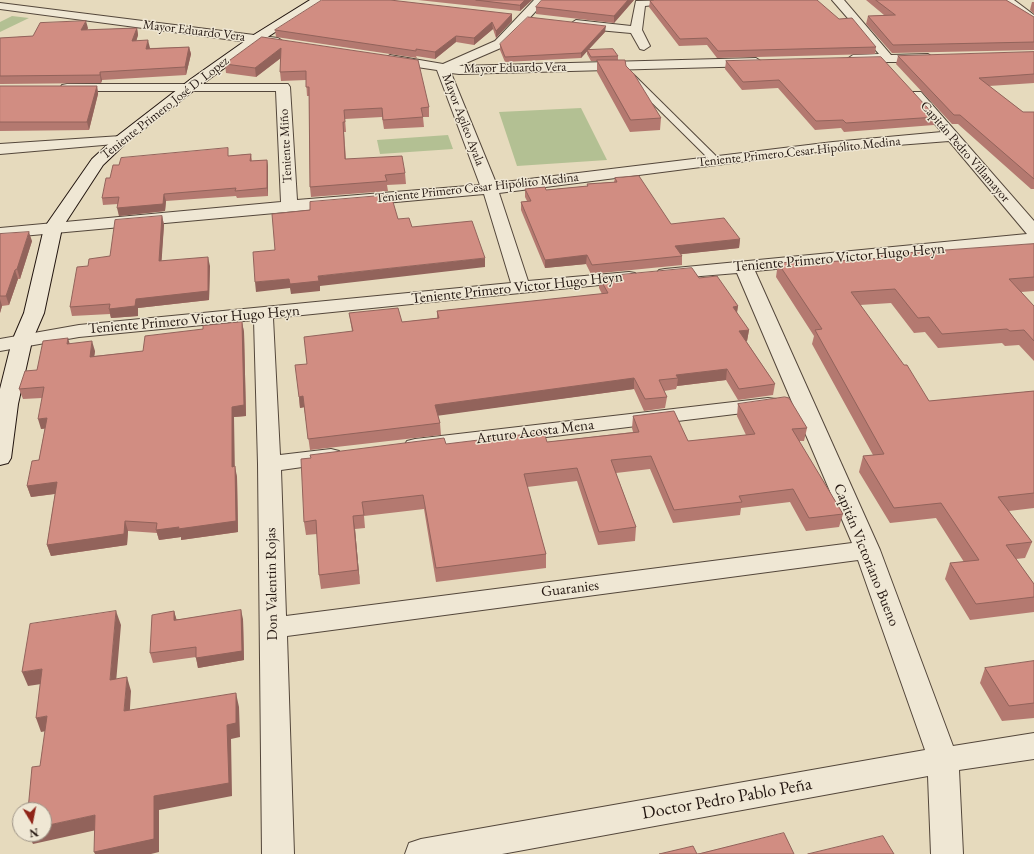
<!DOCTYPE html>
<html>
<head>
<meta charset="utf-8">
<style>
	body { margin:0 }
	#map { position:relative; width:1034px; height:854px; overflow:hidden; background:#e6dabd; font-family:"EB Garamond",serif }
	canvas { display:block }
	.north { position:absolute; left:12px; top:802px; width:40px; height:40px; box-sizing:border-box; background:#efe7d4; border:1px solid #9d9386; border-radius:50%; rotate:170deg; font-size:11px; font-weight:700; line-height:16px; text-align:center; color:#231610 }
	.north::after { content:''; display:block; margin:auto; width:14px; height:18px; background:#8f2418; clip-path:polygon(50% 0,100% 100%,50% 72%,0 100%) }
</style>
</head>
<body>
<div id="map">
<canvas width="1034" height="854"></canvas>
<div class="north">N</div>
</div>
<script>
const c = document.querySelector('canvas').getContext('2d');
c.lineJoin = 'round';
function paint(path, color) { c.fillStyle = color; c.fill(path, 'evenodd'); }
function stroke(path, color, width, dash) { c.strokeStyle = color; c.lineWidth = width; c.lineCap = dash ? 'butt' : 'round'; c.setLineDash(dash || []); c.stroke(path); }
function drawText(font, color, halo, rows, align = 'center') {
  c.font = font + ' "EB Garamond",serif'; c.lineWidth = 3; c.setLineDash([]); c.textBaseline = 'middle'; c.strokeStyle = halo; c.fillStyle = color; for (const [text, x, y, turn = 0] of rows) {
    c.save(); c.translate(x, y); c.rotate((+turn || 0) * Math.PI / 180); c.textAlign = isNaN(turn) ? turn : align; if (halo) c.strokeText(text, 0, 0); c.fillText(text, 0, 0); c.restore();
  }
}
paint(new Path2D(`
	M12 16 29 18 0 32V22Z
	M581 108 607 160 517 166 499 112Z
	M448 135 453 149 380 154 377 140Z`), '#b3c093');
const lane = new Path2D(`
	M627 74H633L719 159V163H713L627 78Z`);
const street = new Path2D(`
	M534 0H546L503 47 459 66 756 58 762 62 756 66 459 74 451 73 496 183 833 142 942 132 909 95 911 92H921L1034 221V244L755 271 880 550 953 746 1034 733V759L959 770 963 854H931L928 776 502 854H405L409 843 421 839 925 750 858 560 287 636 294 854H262L258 464 254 320 79 337 0 351V339L79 325 511 283 484 194 0 238V228L281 202 276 91H62L60 88 62 85 67 84H288L290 87 297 200 480 185 437 70 390 63 384 59 390 55 443 64 495 41ZM949 141 1027 234 665 269 659 270 656 274 659 278 665 279 737 273 852 543 286 616 281 470 331 463 339 461 342 456 339 451 331 449 280 455 273 318 629 282 635 281 638 277 635 273 629 272 528 281 499 193 833 150Z
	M680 0 674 3 645 6 642 30 650 46 644 50 640 49 631 33 576 28 570 24 576 20 631 26 636 1Z
	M832 0H844L891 55 928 54 934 58 928 62H848L847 59 853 55 879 54Z
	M1001 0H1014L1034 15V25L1030 24Z
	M0 3 278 38 284 42 278 46 0 9Z
	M121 136 126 137 128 140 126 143 0 154V144Z
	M768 398 776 399 779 404 776 409 415 453 407 451 404 446 407 441 415 439Z`);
const secondary = new Path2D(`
	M310 0H324L260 42 201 85 126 143 103 165 62 228 44 313 32 341 18 404 11 458 8 463 0 465V389L12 341 24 313 44 228 92 159 116 137 191 79 252 36Z`);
stroke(lane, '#54473b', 2);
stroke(street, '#54473b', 2);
stroke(secondary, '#231610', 2);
paint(lane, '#efe7d4');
paint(street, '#efe7d4');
paint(secondary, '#efe7d4');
paint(new Path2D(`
	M418 0H532L520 11Z
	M634 0 614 23 536 14V7Z
	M866 0H1006L1034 17V50L892 53 866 24 868 16 884 15Z
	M650 1 839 19 876 47 875 54 717 58 707 45 679 46 649 7Z
	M1032 2H1034V14L1030 10Z
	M512 14V21L496 38 493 29 474 45 456 42 435 59 416 56 417 58 276 37 275 30Z
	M88 28 87 30 137 28 138 35 136 41 150 48 189 47 191 54 186 75 102 80 101 83 0 84V38L33 36Z
	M605 32 588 50 618 56V60L626 66 661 118 660 130 630 132 597 72V61H591L587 54V51L581 58 505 62 500 50V44Z
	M262 37 429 107V117H423L424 127 384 129 382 117 345 119 346 132H344L346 159 405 173 406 184 387 185 388 191 311 197 310 187 309 96H307L306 80 281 81 280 72 281 58 256 77 226 73 225 64Z
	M1034 52V83L989 86 1023 112H1034V189H1031L958 124H952L896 64 898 56Z
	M726 61 936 117 934 125 844 132 841 128 815 130 778 88 742 90 725 69Z
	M0 86H97L98 94 89 130 0 131Z
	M251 154 252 161 267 160 268 167V196L237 198 236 196 166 201 165 211 119 216 118 204 103 205 102 198 229 156Z
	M615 178 671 224 740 239 739 248 681 254 682 256V265L591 274 586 264 545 268 521 210V202L527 201 525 197V189L546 190 587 186V184L614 182Z
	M162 216 164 225 161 261 210 266 209 300 138 308V316L111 318 110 314 72 316 70 307 88 266 110 256Z
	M0 234 32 241 20 279H18L9 305 2 306 0 313Z
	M1034 244V291L1021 292 1034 306V361L1019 345 1005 346 1002 343 938 348 925 332 914 333 891 303 860 305 929 401 1034 391V508L1009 511 1032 542 1025 558 1016 559 1034 584V612L970 620 945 579 950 563 964 562 936 518 890 523 859 472 863 456 873 455 812 344 814 336 776 277 778 263 824 262 880 258 881 255Z
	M599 277 699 278 738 306 737 313 749 330 747 341H746L775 384 773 395 738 400 726 380 677 386 676 389 664 391 667 397 665 408 644 411 634 389 438 415 440 423 441 435 310 450 304 407 300 408 299 397 307 364 352 331 349 313 402 322 437 318V311L602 294 599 288Z
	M242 322 244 332 246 416 234 417V466L237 477 238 532 181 540V537L159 540 157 533 128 531 127 545 51 556 47 545 55 494 31 497 27 486 39 460 45 428 41 429 42 398 23 399 19 389 37 370 70 344 95 351 94 356 143 351 203 329Z
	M738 404 807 428 804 441H799L843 514 839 527 806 531 790 502 741 508 740 515 673 523 650 469 616 473 636 527 635 541 598 545 577 481 527 487 546 554V568L436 582 424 509 364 516 365 528 355 529 360 584 321 589 319 575 317 534 306 535 304 522 446 444 547 442 633 432 632 428 633 416 688 441 746 435 737 416Z
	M174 611 176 619H243L244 660 198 668 196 657 153 663 150 653Z
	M1034 661V718L1002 721 980 683 985 668Z`), '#b47970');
paint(new Path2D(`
	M525 0H532L520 11V5Z
	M628 0H634L614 23V16Z
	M512 14V21L496 38V31Z
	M86 21 88 28 83 38 81 30Z
	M492 22 493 29 474 45V38Z
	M606 26 605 32 581 58V53Z
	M137 28 138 35 134 49 132 41Z
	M456 36V42L435 59V52Z
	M148 40 150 48 147 56 146 49Z
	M189 47 191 54 186 75 185 67Z
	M281 48 282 57 256 77 255 68Z
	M100 72 102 80 101 83 100 75Z
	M97 86 98 94 89 130 87 122Z
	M267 160 268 167V196L267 188Z
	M164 194 166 201 165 211 119 216 117 208Z
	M162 216 164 225 161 270 159 261Z
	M29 232 32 241 20 279 17 269Z
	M740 239 739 248 674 255 675 246Z
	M587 255 586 264 545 268V260Z
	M208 257 210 266 209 300 138 308V316L111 318 109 309 136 299Z
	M485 258V267L320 286V291L291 294 290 288 256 292 255 282 318 276Z
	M15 270 18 279 9 305 6 296Z
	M0 299 2 306 0 313Z
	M738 306 736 317 733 307Z
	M242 322 244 332 246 416 234 417 235 477 232 467V407Z
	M749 330 747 341 738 342 739 331Z
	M68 338 71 348 67 344Z
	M92 341 95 351 93 367 90 357Z
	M727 369 726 380 677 386 678 378 676 375Z
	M634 378V389L436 416 435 405Z
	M303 396 305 407 300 408 299 397Z
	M47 418 51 428 41 429 38 419Z
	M235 466 237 477 238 532 181 540V537L159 540 156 530Z
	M57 482 61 493 31 497 27 486Z
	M353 516 355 529 360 584 358 570Z
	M125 521 128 531 127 545 51 556 47 545Z
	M241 610 243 619 244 660 198 668 196 658Z
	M116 611 121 625 115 694 110 680Z
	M174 611 177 621 174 620Z
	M42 669 48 683 28 686 22 672Z
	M127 677 131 691 129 725 124 711Z
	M236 693 239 707 240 737 231 739 232 796 159 810V852L151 854H95L94 852 154 796 227 725Z
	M47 716 52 730 41 732 36 718Z
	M95 815 101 829 33 844 28 834H44V826Z`), '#92635b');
const building = new Path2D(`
	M322 0H390L512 14 496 31 492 22 474 38 456 36 435 52 416 49V51L275 30Z
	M476 0H525L520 5Z
	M542 0H628L614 16 536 7Z
	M655 0H817L839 19 852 18 876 47 718 51 707 38 680 39 650 1Z
	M876 0H1006L1034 17V42L893 45 868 16 895 15Z
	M528 17 606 26 581 53 505 57 500 44Z
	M86 21 81 30 137 28 132 41 148 40 146 49 189 47 185 67 100 72V75L0 76V38L33 36 40 23Z
	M262 37 418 60 429 107 421 108 423 117 383 120 382 108 344 110 345 122H343L345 159 402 156 405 173 385 175 387 181 310 187 309 87H306V71L280 72 281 48 255 68 225 64Z
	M613 49 618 56 591 57 587 50Z
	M1034 52V74L979 78 1023 112H1034V179L960 115H954L898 56Z
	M881 57 936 117 846 123 843 120 816 121 779 80 743 82 726 61Z
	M597 60H625L626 66 634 74 661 118 631 120Z
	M0 86H97L87 122H0Z
	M228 148V156L251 154 250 161 267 160V188L235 191 236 188 164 194 163 204 117 208 119 197 102 198 106 178H110L113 165H119L121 158Z
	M639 176 671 224 724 218 740 239 675 246 682 256 592 265 587 255 545 260 521 202 531 201 525 189 545 187 546 190 588 186 587 184 617 182 615 178Z
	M391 195 398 219 409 218 412 227 472 221 485 258 318 276 319 281 290 284 289 279 255 282 253 252 275 250 272 214 310 210V202Z
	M162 216 159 261 208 257V291L136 299 135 306 109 309 110 304 70 307 77 267 88 266 89 259 110 256 115 220Z
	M29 232 17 269 15 270 6 296H0V234Z
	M1034 244V277L1009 279 1034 306V341L1024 330 1010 331 1007 329 942 334 929 317 918 318 895 289 851 292 904 365H907L929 401 1034 391V493L998 497 1032 542 1006 545 1034 584V597L976 604 950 563 979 560 941 503 894 508 863 456 884 454 815 330 822 329 778 263 822 260 824 262 883 258 881 255Z
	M692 268 699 278 717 276 738 306 733 307 749 330 739 331 775 384 739 389 727 369 676 375 678 378 659 380 667 397 645 399 634 378 435 405 440 423 308 439 303 396 299 397 295 365 307 364 304 337 353 331 349 313 398 308 402 322 439 318 437 311 608 293 599 277Z
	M242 322 244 405 232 407V467L235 466 236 521 178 529 179 527 156 530 157 523 125 521 124 534 47 545 57 482 27 486 32 461 39 460 47 418 38 419 44 387 19 389 25 371 37 370 43 341 68 338 67 344 92 341 90 357 143 351 145 336 203 329V326Z
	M785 397 789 398 807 428 792 429 843 514 809 518 793 489 739 496 742 502 674 510 651 456 611 460 636 527 599 532 577 468 524 474 546 554 436 568 423 495 362 502 364 515 353 516 358 570 319 575 316 520 304 522 301 459 311 458 310 455 444 438 446 444 544 432 547 442 639 432 633 416 674 411 688 441 755 434 738 404Z
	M241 610 242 651 196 658V647L150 653 152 615 174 611V620Z
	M116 611 110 680 127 677 124 711 236 693V723L227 725 229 783 154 796V839L94 852 95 815 44 826V810H28L32 767 40 766 47 716 36 718 42 669 22 672 30 624Z
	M1034 661V703L1009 706 985 668Z
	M784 833 794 854H659L693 846 697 854Z
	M883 836 894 854H808Z`);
paint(building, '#d18d82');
stroke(building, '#92635b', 1);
drawText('13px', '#231610', '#efe7d4', [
	["Mayor Eduardo Vera",194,31,7],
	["Mayor Eduardo Vera",515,68,-1],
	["Teniente Primero José D. Lopez",165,108,-38],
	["Mayor Agileo Ayala",463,120,69],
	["Teniente Miño",286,146,-93],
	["Teniente Primero Cesar Hipólito Medina",799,152,-6],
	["Capitán Pedro Villamayor",965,152,49],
	["Teniente Primero Cesar Hipólito Medina",477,188,-6]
]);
drawText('15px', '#231610', '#efe7d4', [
	["Teniente Primero Victor Hugo Heyn",839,258,-5],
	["Teniente Primero Victor Hugo Heyn",517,288,-6],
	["Teniente Primero Victor Hugo Heyn",194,320,-5],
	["Arturo Acosta Mena",535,432,-7],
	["Capitán Victoriano Bueno",866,555,68],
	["Don Valentin Rojas",272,584,-91],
	["Guaranies",570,589,-7]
]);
drawText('18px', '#231610', '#efe7d4', [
	["Doctor Pedro Pablo Peña",727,799,-10]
]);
</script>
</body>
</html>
